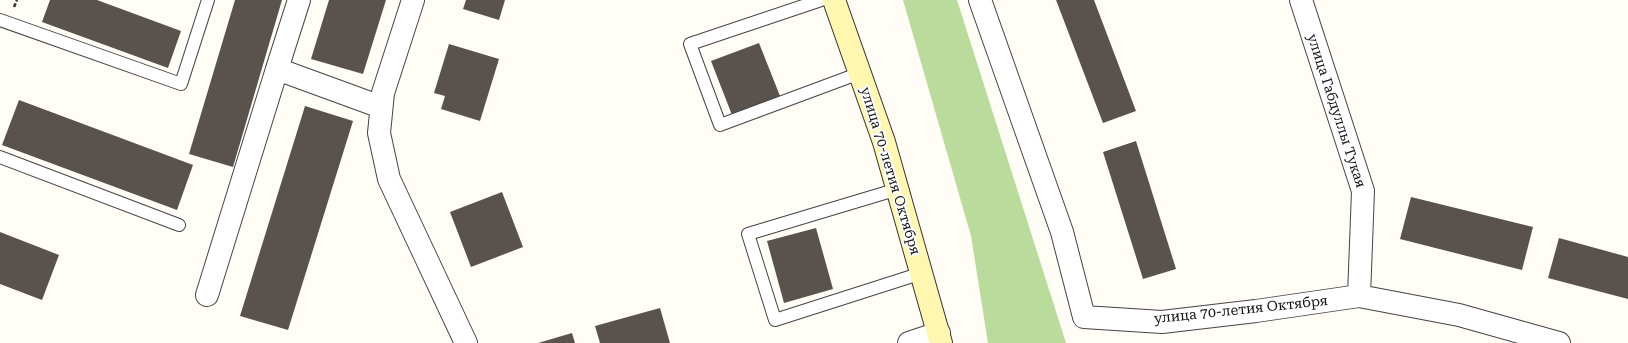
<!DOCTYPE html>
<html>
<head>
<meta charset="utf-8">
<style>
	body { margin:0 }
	canvas { display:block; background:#fffdf5 }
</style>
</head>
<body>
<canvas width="1628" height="343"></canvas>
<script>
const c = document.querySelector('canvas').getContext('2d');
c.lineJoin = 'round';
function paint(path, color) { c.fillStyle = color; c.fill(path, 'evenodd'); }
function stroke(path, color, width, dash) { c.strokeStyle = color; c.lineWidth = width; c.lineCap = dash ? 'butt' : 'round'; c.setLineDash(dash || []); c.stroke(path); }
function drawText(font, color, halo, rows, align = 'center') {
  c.font = font + ' "Roboto Serif",serif'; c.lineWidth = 4; c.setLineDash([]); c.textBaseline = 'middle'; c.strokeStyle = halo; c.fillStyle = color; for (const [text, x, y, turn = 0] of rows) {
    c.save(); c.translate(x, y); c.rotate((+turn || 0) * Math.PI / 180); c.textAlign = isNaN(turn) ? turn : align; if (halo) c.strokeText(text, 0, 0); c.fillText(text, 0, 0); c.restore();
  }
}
paint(new Path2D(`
	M903 0H957L1066 343H988L971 236Z`), '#b9dc9c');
paint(new Path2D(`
	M50 0H97L181 31 168 68 42 22Z
	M235 0H282L233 167 189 154Z
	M329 0H386L363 74 311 59Z
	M466 0H505L499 20 463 9Z
	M1056 0H1094L1136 111 1103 123Z
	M759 43 780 96 732 115 711 61Z
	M449 44 499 59 480 121 441 109 445 96 434 93Z
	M19 100 193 165 177 210 2 145Z
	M305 106 353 121 288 330 240 316Z
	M1136 141 1176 269 1143 279 1103 152Z
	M502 192 523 247 471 267 450 212Z
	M1411 197 1533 227 1522 270 1400 239Z
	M816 228 833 289 784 303 767 241Z
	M0 232 59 255 42 300 0 284Z
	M1559 238 1628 257V299L1548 278Z
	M660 308 670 343H600L595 326Z
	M572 333 575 343H538Z`), '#5a524d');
const lane = new Path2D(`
	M821 0 690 44 720 125 860 73
	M0 20 181 84 208 0
	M0 157 179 225
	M898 189 748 234 775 320 922 273`);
const street = new Path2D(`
	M299 0 277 69 381 107
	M413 0 383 93 379 133 389 179 466 343
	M980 0 1062 232 1084 317 1162 322 1256 311 1359 296 1459 315 1559 343
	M1301 0 1363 191 1359 296
	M207 295 277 69
	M909 343 939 333`);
const secondary = new Path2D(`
	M834 0 884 142 941 343`);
stroke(lane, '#444', 14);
stroke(street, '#444', 24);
stroke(secondary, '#333', 24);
stroke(new Path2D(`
	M14 7 17 0`), '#333', 2.5, [4, 2]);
stroke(lane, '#fff', 12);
stroke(street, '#fff', 22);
stroke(secondary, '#fff6b0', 22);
drawText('14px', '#111', '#fff', [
	["улица Габдуллы Тукая",1336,111,72],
	["улица 70-летия Октября",890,171,73],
	["улица 70-летия Октября",1241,310,-6]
]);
</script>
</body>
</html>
